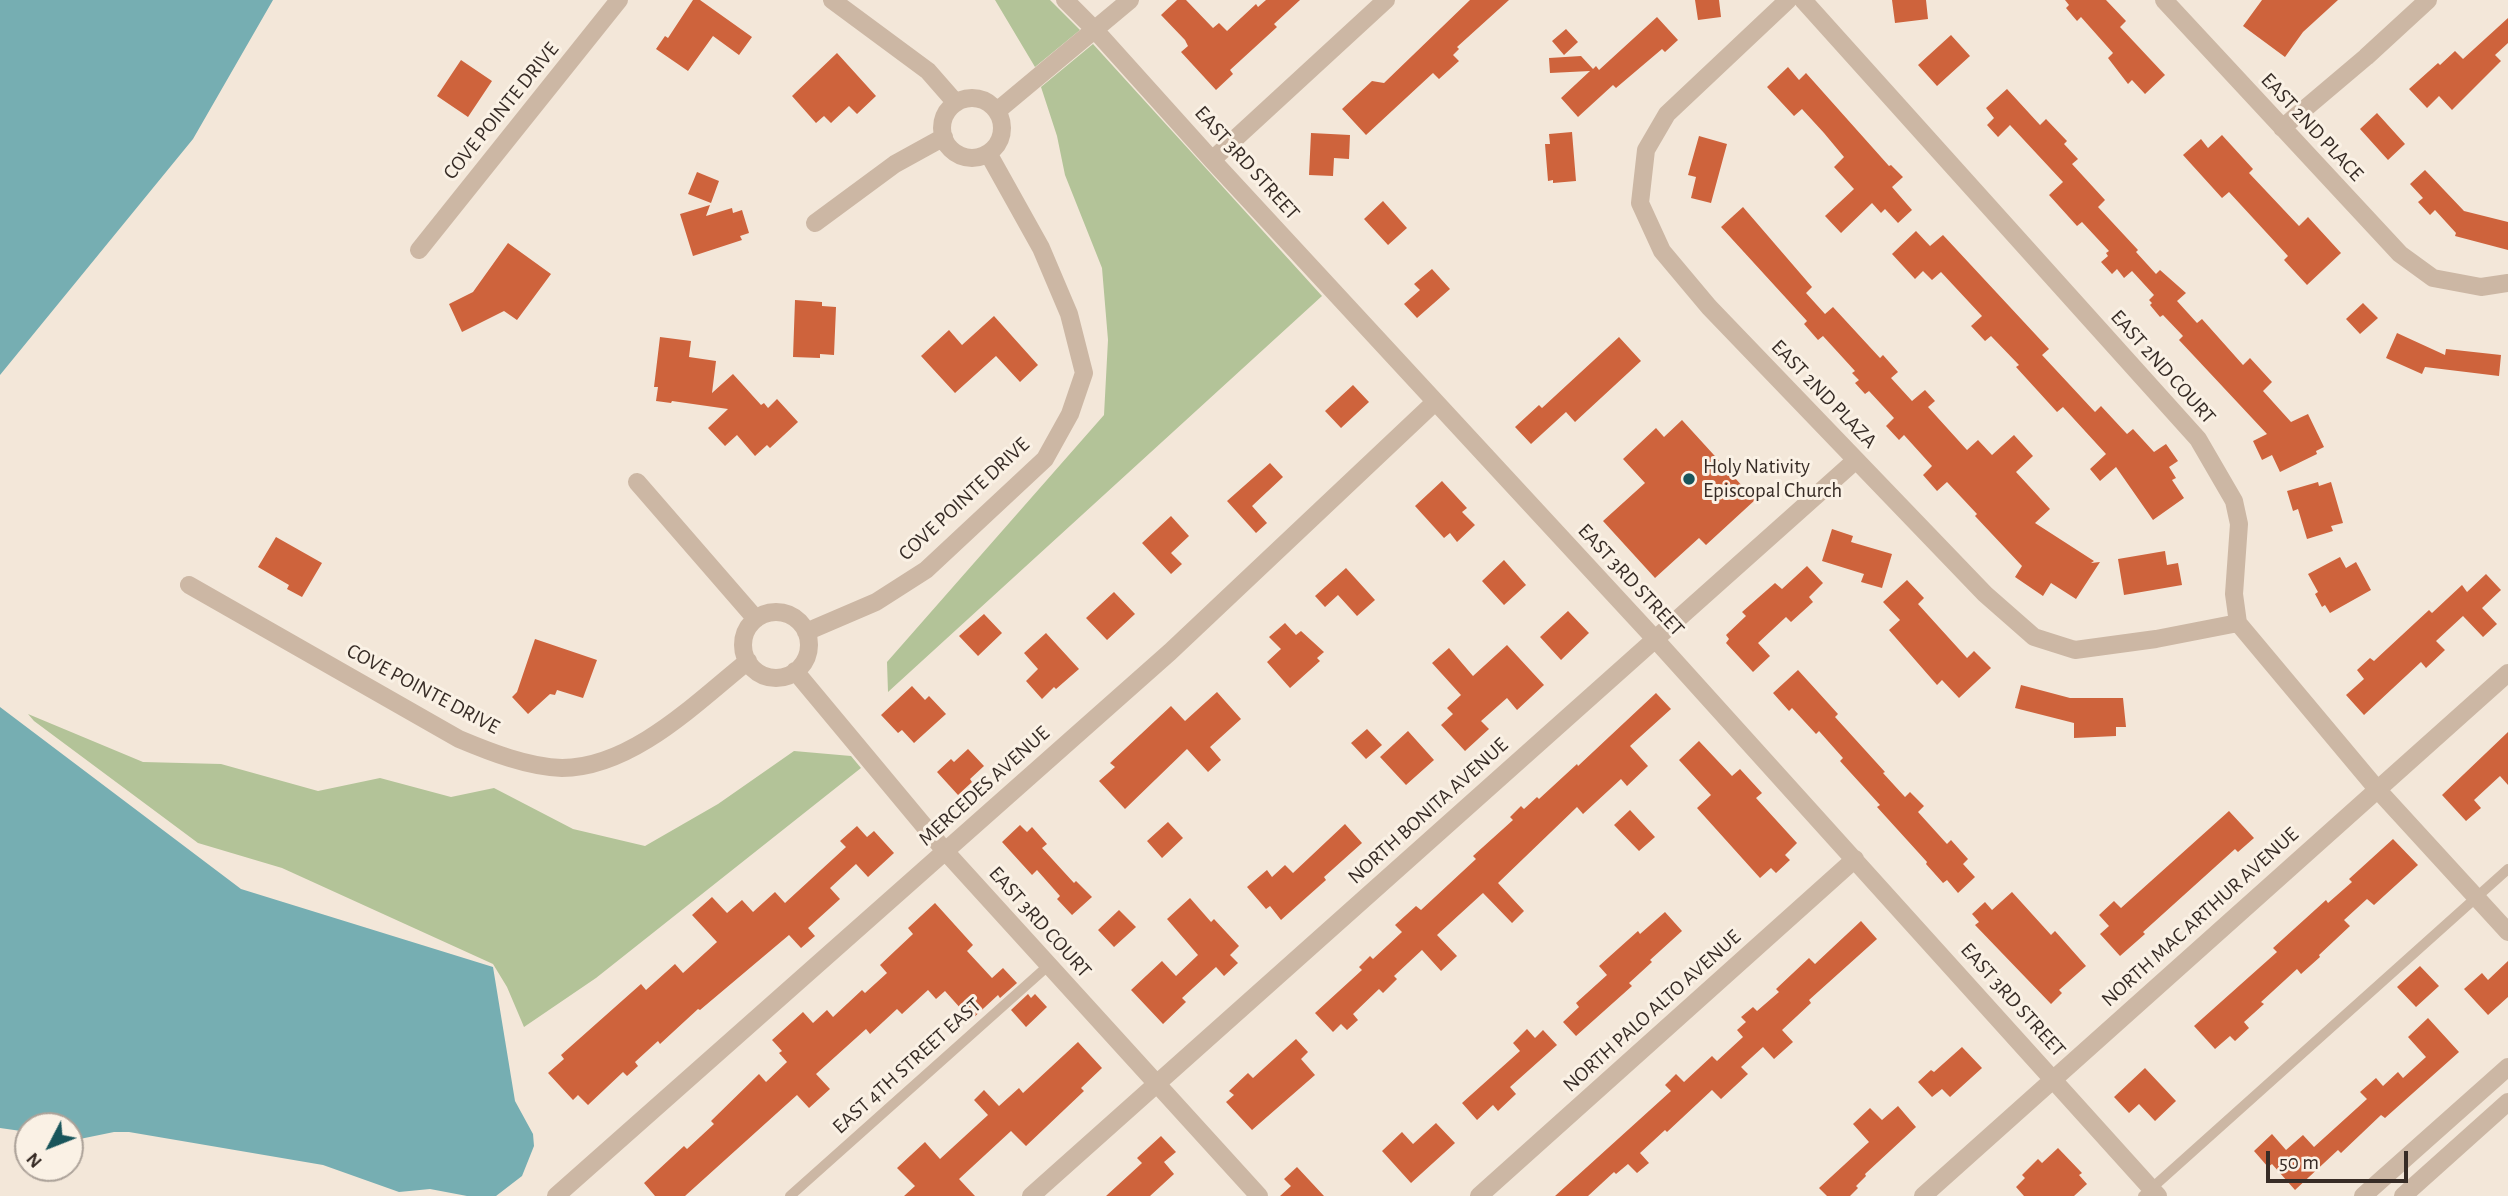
<!DOCTYPE html>
<html>
<head>
<meta charset="utf-8">
<style>
	body { margin:0 }
	#map { position:relative; width:2508px; height:1196px; overflow:hidden; background:#f3e7d9; font-family:"Alegreya Sans",sans-serif }
	canvas { display:block }
	.north { position:absolute; left:14px; top:1112px; width:70px; height:70px; box-sizing:border-box; background:#faf1e5; border:2px solid #aca299; border-radius:50%; rotate:228deg; font-size:19px; font-weight:700; line-height:28px; text-align:center; color:#372c26 }
	.north::after { content:''; display:block; margin:auto; width:24px; height:32px; background:#19555b; clip-path:polygon(50% 0,100% 100%,50% 72%,0 100%) }
	.scale { position:absolute; left:2266px; top:1151px; width:142px; height:32px; box-sizing:border-box; border:4px solid #372c26; border-top:0; padding-left:9px; font-size:21px; line-height:24px; white-space:nowrap; color:#372c26; -webkit-text-stroke:5px #faf1e5; paint-order:stroke }
</style>
</head>
<body>
<div id="map">
<canvas width="2508" height="1196"></canvas>
<div class="north">N</div>
<div class="scale">50 m</div>
</div>
<script>
const c = document.querySelector('canvas').getContext('2d');
c.lineJoin = 'round';
function paint(path, color) { c.fillStyle = color; c.fill(path, 'evenodd'); }
function stroke(path, color, width, dash) { c.strokeStyle = color; c.lineWidth = width; c.lineCap = dash ? 'butt' : 'round'; c.setLineDash(dash || []); c.stroke(path); }
function drawText(font, color, halo, rows, align = 'center') {
  c.font = font + ' "Alegreya Sans",sans-serif'; c.lineWidth = 6; c.setLineDash([]); c.textBaseline = 'middle'; c.strokeStyle = halo; c.fillStyle = color; for (const [text, x, y, turn = 0] of rows) {
    c.save(); c.translate(x, y); c.rotate((+turn || 0) * Math.PI / 180); c.textAlign = isNaN(turn) ? turn : align; if (halo) c.strokeText(text, 0, 0); c.fillText(text, 0, 0); c.restore();
  }
}
paint(new Path2D(`
	M995 0H1050L1080 30 1035 67Z
	M1093 44 1322 296 888 692 887 662 1104 415 1108 340 1102 268 1065 175 1057 136 1041 87Z
	M28 714 143 762 221 764 318 791 380 778 451 797 494 788 573 829 645 846 718 804 794 751 851 756 861 768 596 978 524 1027 507 987 493 964 282 868 198 843 34 721Z`), '#b3c398');
paint(new Path2D(`
	M0 0H273L193 139 0 375Z
	M0 707 241 889 493 967 515 1101 533 1134 534 1146 522 1176 496 1196H467L430 1189 399 1192 323 1165 129 1132H114L70 1141V1126H28V1132L0 1128Z`), '#76aeb2');
paint(new Path2D(`
	M693 0H700L752 37 739 55 713 36 688 71 656 49 665 36 668 38Z
	M1177 0H1186L1213 28 1219 23 1227 31 1256 4 1258 7 1266 0H1300L1274 24 1277 27 1230 70 1233 74 1216 90 1181 52 1188 46 1185 40 1161 15Z
	M1470 0H1509L1457 47 1459 49 1453 55 1459 61 1439 79 1433 73 1366 135 1342 109 1372 81 1384 83Z
	M1695 0H1719L1721 17 1698 20Z
	M1892 0H1926L1928 19 1895 23Z
	M2065 0H2106L2126 21 2120 27 2165 75 2145 94 2132 80 2128 84 2108 58 2113 53 2081 17 2077 21 2066 8 2069 5Z
	M2262 0H2338L2303 32 2285 57 2243 26Z
	M1657 17 1678 40 1665 52 1662 49 1616 88 1613 85 1578 117 1561 98 1590 71 1550 73 1549 58 1581 56 1593 69 1596 66 1599 70Z
	M2508 18V43L2495 55 2501 61 2452 110 2439 96 2427 108 2409 89 2438 63 2440 65 2455 51 2463 59Z
	M1566 29 1578 42 1564 55 1552 41Z
	M1951 35 1970 56 1937 86 1918 65Z
	M837 53 876 96 857 114 849 106 831 123 824 116 816 123 792 96Z
	M461 60 492 81 468 117 437 96Z
	M1788 67 1799 80 1806 73 1889 166 1891 165 1903 177 1892 187 1912 210 1898 223 1885 209 1881 213 1872 203 1841 233 1825 216 1854 189 1834 167 1844 157 1824 133 1802 109 1794 116 1767 87Z
	M2007 89 2040 125 2046 119 2067 141 2064 144 2078 159 2072 164 2105 200 2098 207 2138 250 2136 252 2156 274 2160 270 2186 293 2177 301 2197 323 2202 319 2243 365 2250 358 2272 382 2263 391 2291 422 2308 414 2324 447 2316 451 2317 454 2280 472 2272 455 2262 460 2253 441 2267 434 2179 340 2183 336 2163 315 2160 317 2150 305 2152 303 2149 300 2154 295 2132 271 2124 278 2117 269 2112 274 2101 262 2108 256 2106 253 2109 251 2082 222 2077 226 2049 195 2063 182 2010 125 1998 137 1987 125 1994 118 1986 108Z
	M2377 113 2405 144 2388 160 2360 129Z
	M1572 132 1576 181 1553 183V180L1548 181 1545 144H1550L1549 134Z
	M1311 133 1350 135 1349 159 1334 158 1333 176 1309 175Z
	M2222 135 2253 169 2249 173 2299 226 2308 217 2341 253 2307 285 2284 260 2288 256 2229 192 2222 198 2183 155 2201 139 2208 148Z
	M1699 136 1727 144 1711 203 1691 198 1696 177 1688 175Z
	M2425 170 2464 211 2508 222V250L2455 236 2456 233 2435 210 2430 215 2418 202 2423 198 2410 184Z
	M697 172 719 181 711 203 688 194Z
	M1383 201 1407 228 1388 245 1364 219Z
	M710 205 706 216 732 208 733 213 742 210 749 233 740 236 742 240 693 256 680 214Z
	M1743 207 1812 287 1806 293 1825 314 1833 307 1880 358 1883 355 1898 372 1891 378 1912 401 1925 390 1935 401 1928 407 1967 450 1978 440 1992 455 2014 435 2033 456 2016 472 2050 509 2035 523 2094 561 2091 563 2100 562 2076 599 2051 583 2043 596 2015 577 2022 566 1975 516 1977 514 1947 482 1937 491 1923 475 1932 466 1904 435 1899 440 1886 426 1894 418 1869 391 1865 394 1855 383 1859 380 1852 373 1855 371 1823 336 1818 340 1804 324 1807 321 1721 227Z
	M1916 231 1930 246 1943 235 2049 349 2042 355 2095 412 2101 406 2127 434 2133 429 2154 452 2166 444 2178 461 2169 467 2176 478 2172 480 2184 498 2153 520 2116 467 2100 481 2090 469 2106 454 2063 407 2057 412 2016 367 2019 365 1991 336 1985 341 1971 326 1982 316 1941 272 1932 280 1923 271 1915 279 1892 254Z
	M508 243 551 274 517 320 504 311 462 332 449 304 473 292Z
	M1432 269 1450 289 1417 318 1404 304 1420 290 1414 284Z
	M795 300 822 302V306L836 307 834 355 820 354V358L793 357Z
	M2363 303 2378 318 2360 334 2346 319Z
	M994 316 1038 365 1020 382 996 356 955 393 921 356 949 330 962 345Z
	M2397 333 2445 355 2446 349 2501 355 2499 376 2425 367 2422 374 2386 358Z
	M660 337 691 341 689 357 716 361 712 393 733 374 761 405 764 403 768 408 777 399 798 422 770 448 767 445 755 456 737 435 725 446 708 428 728 409 672 401 671 403 656 401 658 387H654Z
	M1619 337 1641 361 1575 422 1566 412 1531 444 1515 427 1539 405 1542 408Z
	M1353 385 1369 402 1341 428 1325 411Z
	M1682 420 1755 500 1706 545 1699 538 1655 578 1603 521 1645 483 1623 459 1656 428 1664 437Z
	M1270 463 1283 477 1252 506 1267 523 1256 533 1227 501Z
	M1442 481 1467 508 1462 512 1475 525 1457 542 1450 533 1444 538 1415 506Z
	M2318 482 2319 486 2331 482 2343 523 2331 526 2333 531 2307 539 2298 509 2293 511 2287 491Z
	M1171 516 1189 536 1171 553 1182 564 1171 574 1142 543Z
	M1832 529 1853 536 1851 542 1892 554 1882 588 1861 582 1864 574 1822 561Z
	M276 537 322 563 302 597 287 589 289 585 258 567Z
	M2165 551 2167 565 2178 563 2182 585 2124 595 2118 559Z
	M2340 557 2346 568 2356 562 2371 590 2330 613 2325 605 2322 607 2315 594 2318 592 2308 574Z
	M1504 560 1526 585 1504 605 1482 581Z
	M1807 566 1823 583 1809 597 1813 602 1791 622 1786 617 1758 643 1770 656 1753 672 1726 643 1729 639 1726 635 1746 616 1742 612 1775 583 1782 589Z
	M1346 568 1375 600 1357 616 1338 595 1325 607 1315 596Z
	M2486 574 2501 590 2482 608 2497 624 2483 637 2463 616 2436 641 2445 650 2426 668 2421 662 2364 715 2346 695 2364 679 2357 670 2370 658 2374 661 2429 610 2432 613 2462 585 2467 592Z
	M1907 580 1924 598 1918 604 1967 658 1974 651 1991 668 1959 698 1942 680 1937 685 1889 630 1900 620 1883 602Z
	M1114 592 1135 614 1107 640 1086 618Z
	M1568 611 1589 633 1561 660 1540 637Z
	M984 614 1002 633 978 656 959 636Z
	M1285 623 1296 635 1301 631 1324 652 1317 658 1320 661 1290 688 1267 662 1281 649 1269 637Z
	M1046 633 1079 669 1056 689 1054 687 1042 699 1026 681 1038 669 1024 653Z
	M535 639 597 660 583 698 557 690 555 695 550 694 528 714 512 697 517 692Z
	M1507 645 1544 685 1517 710 1507 698 1481 721 1489 729 1465 751 1441 725 1453 714 1447 708 1461 695 1432 663 1449 648 1473 676Z
	M1798 670 1838 714 1835 717 1885 772 1883 773 1905 797 1910 792 1924 806 1918 812 1947 844 1951 840 1968 859 1963 864 1975 877 1958 893 1947 880 1943 883 1926 864 1927 862 1877 807 1880 805 1840 761 1843 758 1819 731 1816 734 1792 708 1789 711 1773 693Z
	M2021 685 2070 698H2123L2126 727H2116V736L2074 738V723L2015 708Z
	M912 686 925 700 929 696 946 714 914 743 902 730 898 733 881 715Z
	M1217 692 1241 719 1210 747 1221 760 1208 772 1187 749 1125 809 1099 781 1115 767 1110 763 1171 706 1185 721Z
	M1656 693 1671 709 1630 746 1648 766 1627 786 1621 779 1583 814 1577 807 1498 883 1524 911 1512 923 1483 893 1437 935 1457 956 1441 971 1422 950 1394 976 1397 979 1383 993 1379 989 1353 1014 1358 1020 1347 1030 1341 1024 1333 1032 1315 1013 1362 970 1359 967 1370 956 1373 959 1402 932 1395 925 1416 906 1421 910 1476 859 1473 856 1513 820 1510 817 1521 806 1524 809 1537 797 1539 799 1577 764 1578 766Z
	M1367 729 1382 745 1366 759 1351 743Z
	M1408 731 1434 760 1406 785 1380 757Z
	M2508 732V785L2500 776 2474 800 2481 808 2466 821 2442 795Z
	M1699 741 1732 776 1740 769 1762 793 1756 798 1797 843 1785 855 1790 860 1776 873 1771 868 1760 878 1697 808 1711 795 1679 760Z
	M968 749 984 766 970 779 972 782 958 795 937 772 951 759 954 762Z
	M1630 810 1655 837 1639 851 1614 825Z
	M2229 811 2254 838 2238 852 2235 849 2143 932 2145 934 2120 956 2100 934 2109 926 2099 915 2114 901 2121 908Z
	M1168 822 1183 838 1162 858 1147 841Z
	M1345 824 1362 843 1324 877 1326 880 1281 920 1270 906 1266 909 1247 887 1267 870 1272 877 1285 865 1293 873Z
	M1020 825 1027 832 1032 827 1047 844 1042 848 1074 883 1076 881 1092 897 1072 915 1057 899 1060 896 1037 870 1032 875 1002 842Z
	M857 826 867 837 874 831 894 853 868 877 856 864 830 888 840 899 808 928 815 936 801 948 789 935 700 1010 698 1009 660 1044 658 1041 635 1062 638 1066 627 1076 623 1072 588 1105 578 1095 573 1100 548 1073 564 1059 561 1055 641 984 646 990 675 964 683 973 717 942 692 915 712 897 727 913 742 900 753 912 775 892 785 903 846 847 840 841Z
	M2393 839 2418 865 2374 905 2367 899 2344 920 2350 926 2319 955 2320 957 2301 974 2297 969 2261 1002 2264 1004 2244 1022 2249 1028 2235 1041 2230 1036 2215 1049 2194 1026 2277 952 2273 948 2326 900 2328 903 2352 882 2349 879Z
	M2012 892 2051 935 2055 931 2086 966 2059 990 2062 993 2051 1004 1975 925 1979 922 1972 914 1985 902 1992 910Z
	M1190 898 1211 922 1214 919 1239 946 1230 955 1238 963 1224 976 1216 967 1182 998 1186 1002 1163 1024 1131 990 1162 961 1176 976 1198 955 1167 919Z
	M935 903 973 945 967 951 992 978 1003 968 1017 983 1000 998 998 995 971 1020 945 991 936 999 928 990 902 1014 897 1009 870 1034 866 1029 816 1074 830 1089 809 1108 797 1095 685 1196H655L644 1183 684 1146 687 1149 714 1124 711 1121 759 1074 766 1082 787 1062 779 1053 782 1051 772 1040 803 1012 813 1023 827 1010 833 1017 862 990 865 993 887 973 880 965 913 934 908 928Z
	M1119 910 1136 927 1114 947 1098 930Z
	M1665 912 1682 931 1650 960 1652 962 1629 983 1632 986 1576 1036 1563 1022 1579 1007 1576 1003 1607 975 1599 966 1638 931 1640 934Z
	M1861 921 1877 939 1809 1000 1811 1003 1782 1030 1793 1042 1774 1059 1763 1047 1741 1067 1748 1074 1721 1099 1712 1090 1667 1132 1665 1130 1640 1153 1649 1163 1637 1173 1628 1164 1616 1174 1614 1172 1588 1196H1555L1671 1091 1665 1085 1676 1074 1684 1082 1712 1056 1717 1061 1743 1037 1737 1030 1746 1022 1741 1017 1753 1007 1757 1011 1779 992 1776 989 1809 958 1815 964Z
	M2508 961V997L2488 1015 2464 989 2482 973 2488 980Z
	M2420 966 2439 986 2416 1007 2397 987Z
	M1028 994 1031 998 1035 994 1047 1007 1026 1027 1011 1010Z
	M2428 1018 2459 1052 2385 1118 2381 1115 2341 1153 2338 1150 2295 1190 2272 1164 2268 1167 2254 1151 2272 1134 2286 1150 2303 1135 2314 1147 2367 1099 2360 1092 2376 1078 2383 1086 2398 1072 2403 1078 2426 1057 2408 1037Z
	M1527 1029 1535 1038 1543 1030 1557 1045 1510 1087 1516 1094 1498 1111 1493 1105 1477 1120 1462 1103 1520 1051 1513 1043Z
	M1296 1039 1308 1052 1301 1059 1315 1075 1252 1130 1226 1102 1234 1095 1229 1091 1248 1073 1253 1078Z
	M1078 1042 1102 1068 1081 1088 1084 1091 1026 1146 1011 1131 959 1179 975 1196H904L915 1186 897 1168 925 1142 940 1159 988 1115 974 1100 984 1090 999 1106 1019 1088 1023 1093Z
	M1962 1047 1982 1068 1950 1097 1942 1089 1932 1097 1918 1082 1931 1070 1934 1072Z
	M2145 1068 2176 1101 2155 1121 2139 1104 2129 1113 2114 1097Z
	M1898 1106 1916 1127 1865 1174 1866 1176 1856 1186 1858 1188 1850 1196H1827L1819 1188 1869 1142 1853 1124 1870 1108 1882 1120Z
	M1436 1123 1455 1143 1411 1183 1382 1151 1402 1132 1413 1144Z
	M1161 1136 1176 1152 1164 1162 1174 1174 1150 1196H1106L1142 1163 1137 1158Z
	M2058 1148 2082 1173 2079 1175 2087 1184 2074 1196H2024L2016 1187 2025 1178 2022 1175 2038 1159 2042 1163Z
	M1297 1167 1324 1196H1280L1291 1186 1284 1179Z`), '#ce633c');
stroke(new Path2D(`
	M790 1196 1049 965
	M2143 1196 2508 869`), '#ccb7a4', 10);
stroke(new Path2D(`
	M832 0 928 71 956 103
	M1065 0 1095 30 1212 160 1655 639 2158 1196
	M1788 0 1667 114 1646 150 1640 203 1662 251 1709 307 1985 594 2034 637 2075 650 2156 639 2238 623
	M1803 0 2198 439 2234 501 2239 524 2234 594 2238 623 2377 789 2508 932
	M2164 0 2400 254 2433 278 2481 287 2508 283
	M942 128a30 30 0 1 1 60 0a30 30 0 1 1-60 0Z
	M997 111 1130 0
	M2282 128 2366 57 2428 0
	M1212 160 1386 0
	M815 223 895 164 944 137
	M419 250 619 0
	M637 482 756 619
	M189 585 459 739C490 752 528 767 562 768 632 768 697 702 748 661
	M743 645a33 33 0 1 1 66 0a33 33 0 1 1-66 0Z
	M806 632 876 602 926 570 1045 459 1070 414 1084 373 1069 314 1041 248 988 153
	M795 671 945 851 1259 1196
	M556 1196 1170 652 1435 402
	M1031 1196 1856 460
	M1479 1196 1855 859
	M1923 1196 2508 673`), '#ccb7a4', 18);
stroke(new Path2D(`
	M2363 1196 2508 1067
	M2403 1196 2508 1102`), '#ccb7a4', 18);
for (const [x, y, r, color] of [
	[1689,479,7,"#19555b"]
]) { const dot = new Path2D(); dot.arc(x, y, r, 0, 2 * Math.PI); c.fillStyle = color; c.fill(dot); stroke(dot, '#faf1e5', 2.5); }
drawText('21px', '#372c26', '#faf1e5', [
	["COVE POINTE DRIVE",501,111,-51],
	["EAST 2ND PLACE",2312,127,47],
	["EAST 3RD STREET",1247,163,48],
	["EAST 2ND COURT",2163,367,48],
	["EAST 2ND PLAZA",1824,394,46],
	["COVE POINTE DRIVE",964,499,-43],
	["EAST 3RD STREET",1631,580,47],
	["COVE POINTE DRIVE",423,689,28],
	["MERCEDES AVENUE",984,786,-42],
	["NORTH BONITA AVENUE",1428,811,-42],
	["NORTH MAC ARTHUR AVENUE",2200,917,-42],
	["EAST 3RD COURT",1040,922,48],
	["EAST 3RD STREET",2013,1000,48],
	["NORTH PALO ALTO AVENUE",1652,1011,-42],
	["EAST 4TH STREET EAST",907,1066,-42]
]);
drawText('21px', '#372c26', '#faf1e5', [
	["Holy Nativity",1703,467],
	["Episcopal Church",1703,491]
], 'left');
</script>
</body>
</html>
